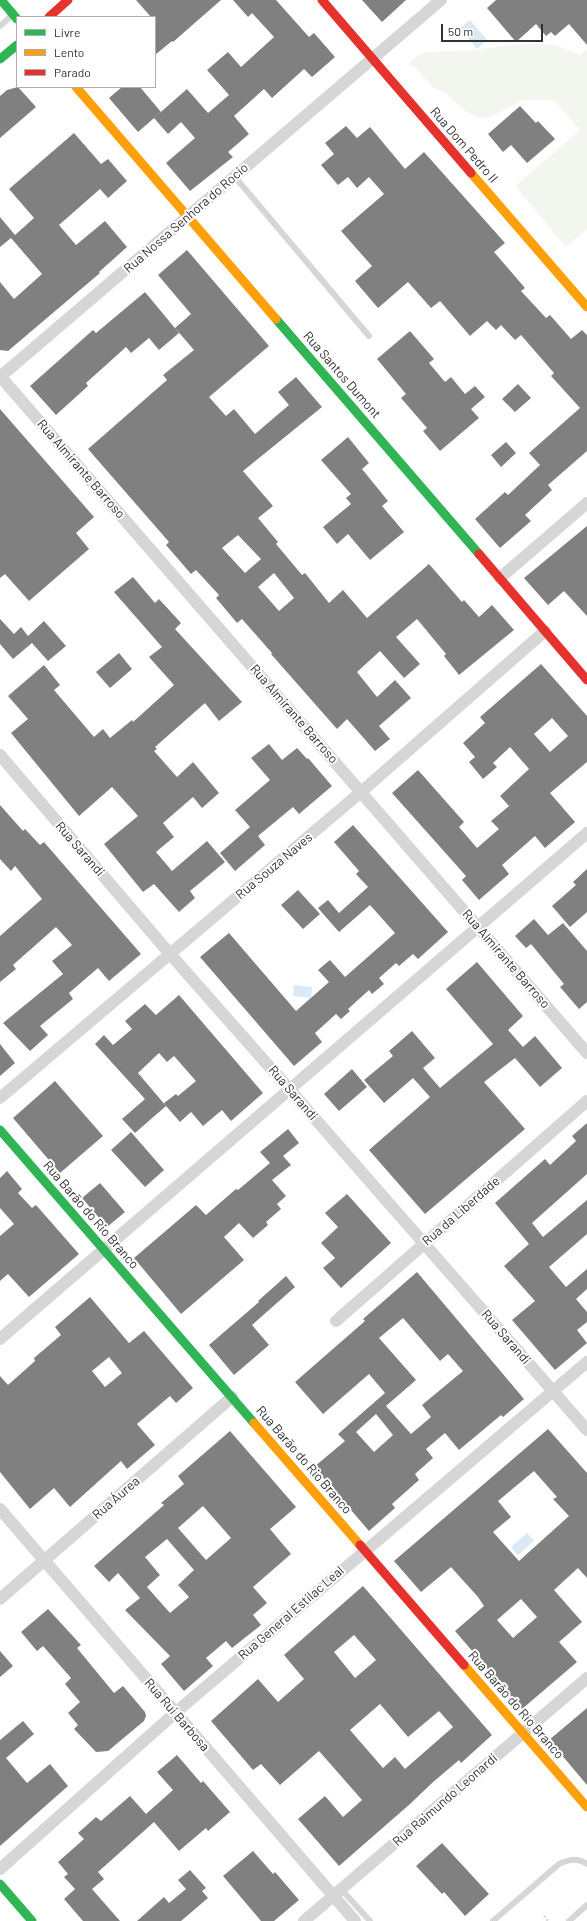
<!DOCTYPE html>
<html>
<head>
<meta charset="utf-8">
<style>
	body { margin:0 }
	#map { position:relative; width:587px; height:1921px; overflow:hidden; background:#fff; font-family:Barlow,sans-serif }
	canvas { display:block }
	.legend { position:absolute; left:16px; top:16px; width:140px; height:72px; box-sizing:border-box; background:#fff; border:1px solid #adadad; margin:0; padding:5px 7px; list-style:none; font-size:12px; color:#323232 }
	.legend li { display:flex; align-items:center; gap:8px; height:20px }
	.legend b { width:20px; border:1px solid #adadad }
	.scale { position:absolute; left:441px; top:24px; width:102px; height:18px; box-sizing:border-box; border:2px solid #323232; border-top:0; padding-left:5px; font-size:12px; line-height:14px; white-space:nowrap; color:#323232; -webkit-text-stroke:3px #fff; paint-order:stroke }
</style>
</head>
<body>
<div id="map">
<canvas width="587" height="1921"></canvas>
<ul class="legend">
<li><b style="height:5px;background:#30b455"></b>Livre</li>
<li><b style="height:5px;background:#ff9f0a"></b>Lento</li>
<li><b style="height:5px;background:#e5322d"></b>Parado</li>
</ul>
<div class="scale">50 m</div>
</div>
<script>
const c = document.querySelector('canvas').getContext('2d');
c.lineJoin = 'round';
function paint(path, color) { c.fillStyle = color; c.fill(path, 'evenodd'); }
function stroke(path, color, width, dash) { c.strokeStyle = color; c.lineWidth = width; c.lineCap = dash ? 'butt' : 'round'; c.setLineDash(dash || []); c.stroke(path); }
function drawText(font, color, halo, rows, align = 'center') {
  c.font = font + ' Barlow,sans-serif'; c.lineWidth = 4; c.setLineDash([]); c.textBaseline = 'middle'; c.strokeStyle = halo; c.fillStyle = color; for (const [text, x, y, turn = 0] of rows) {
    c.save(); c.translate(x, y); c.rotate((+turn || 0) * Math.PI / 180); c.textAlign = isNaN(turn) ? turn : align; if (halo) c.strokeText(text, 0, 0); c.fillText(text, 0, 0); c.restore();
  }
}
paint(new Path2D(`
	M538 44 555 45 580 55 587 49V229L566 247 515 186 580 130 554 100H523L489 117 479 118 464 110 448 95 433 87 417 69 409 63 420 54 430 52 468 51 509 45Z`), '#f2f6ee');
paint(new Path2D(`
	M470 20 487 40 477 49 460 28Z
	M294 985 312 987 311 998 293 996Z
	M527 1533 534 1541 518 1555 511 1547Z`), '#dbe9f4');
paint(new Path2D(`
	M136 0H221L173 42 172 41 155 55V17H151Z
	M233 0H276L309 37 314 33 335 57 312 77 304 69 272 98 264 89 234 116 249 134 228 152 233 157 190 191 166 163 195 138 181 122 168 134 154 118 187 89 208 113 229 95 207 70 228 52 241 67 274 37 252 13 248 17Z
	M362 0H406L382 22Z
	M496 0H587V45L569 24 555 36 551 32 546 36 536 24 516 42 487 8Z
	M18 87 36 107 0 138V96L7 90Z
	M122 87H140L161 112 138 132 109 98Z
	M520 106 536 123 538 121 555 139 527 163 511 145 503 152 488 134Z
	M346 126 357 138 370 127 405 169 424 152 505 243 494 252 525 288 521 291 546 318 550 315 571 339 582 330 587 335V451L548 485 552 490 525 515 531 521 500 548 475 519 505 492 508 495 540 465 529 453 580 408 551 376 554 373 521 335 515 340 501 325 496 330 487 321 470 336 440 301 431 308 408 282 378 308 355 281 372 266 341 231 384 194 369 177 357 188 348 177 338 185 321 165 334 154 325 143Z
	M74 133 101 164 108 159 127 181 108 198 100 189 59 225 76 245 105 221 127 247 99 272 100 273 8 351 0 350V282L14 299 42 274 11 238 0 247V217L15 235 34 218 9 189Z
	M187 250 269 346 209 397 226 416 234 409 255 434 289 405 278 392 296 377 322 407 243 471 273 506 258 518 278 542 276 544 302 575 305 573 329 603 343 590 367 618 429 564 462 602 464 600 479 617 492 605 514 630 459 675 444 656 446 654 417 619 396 637 420 664 404 678 380 651 357 672 377 697 395 680 411 698 379 726 390 739 375 751 347 719 337 729 271 654 272 653 242 619 237 623 216 598 219 595 196 570 191 574 166 545 169 542 88 449 167 380 163 375 194 350 175 328 191 314 158 275ZM238 535 261 559 245 573 222 548ZM274 573 294 598 279 611 258 587Z
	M145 292 179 333 159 350 149 338 131 353 126 347 86 383 88 386 56 415 30 386 93 330 96 333Z
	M410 331 434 359 429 363 445 382 451 377 465 394 475 386 485 397 471 409 479 418 440 451 423 431 427 428 401 398 406 394 377 359Z
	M518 384 531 398 515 412 502 399Z
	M0 409 94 517 76 533 89 549 29 601 5 574 0 578Z
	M348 437 369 463 362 469 388 501 382 506 404 532 370 560 348 534 337 544 323 527 351 504 346 498 351 494 321 460Z
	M506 442 516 453 501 467 491 455Z
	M587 526V616L564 591 548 605 524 578Z
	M133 577 155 603 159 599 181 623 175 629 242 702 219 721 205 703 155 747 157 749 154 751 177 777 193 762 219 793 202 808 193 797 163 823 174 837 156 852 172 871 207 841 225 862 190 891 195 898 179 912 154 884 143 892 104 844 138 816 112 787 79 816 11 733 28 719 8 696 44 665 60 685 54 690 94 737 103 729 110 738 132 720 133 722 174 685 149 657 162 647 114 592Z
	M0 619 14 634 21 627 28 636 44 621 66 646 48 661 32 643 13 659 0 644Z
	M119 653 132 669 110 688 96 672Z
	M541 664 587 716V762L550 793 575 822 545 848 535 836 502 865 509 874 479 900 462 880 466 876 392 793 418 770 464 822 459 827 477 848 499 829 491 821 509 806 500 796 529 769 510 747 493 763 497 767 483 779 469 762 475 757 463 743 485 723 480 717ZM552 718 568 736 550 752 534 734Z
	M269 744 282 760 297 748 307 759 308 758 332 786 299 814 293 807 258 836 265 845 235 871 220 853 250 827 235 810 270 780 251 758Z
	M0 805 23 831 25 829 40 845 44 842 141 954 109 981 98 968 69 993 73 999 40 1026 48 1035 30 1051 3 1023 63 974 52 961 72 945 56 927 13 965 16 969 0 982V936L42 899 15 866 11 871 0 859Z
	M353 825 448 932 418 959 413 954 399 966 396 963 379 978 384 984 372 994 369 990 348 1009 350 1011 341 1019 336 1014 315 1033 322 1042 294 1066 200 957 229 933 296 1011 329 982 318 970 330 960 345 977 395 933 370 905 339 932 318 908 328 900 339 913 368 887 356 874 359 871 334 842Z
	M587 869V912L570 927 552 906 576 885 573 882Z
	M298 890 320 914 303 929 281 905Z
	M534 919 548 935 563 923 587 951V1002L579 1009 560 987 564 984 531 944 526 948 515 936Z
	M477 962 523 1016 508 1030 523 1047 535 1036 562 1068 540 1087 515 1058 484 1082 525 1129 425 1214 369 1150 430 1097 413 1078 384 1103 364 1080 393 1056 389 1051 412 1031 435 1058 423 1068 440 1088 493 1044 446 989Z
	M179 995 263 1093 231 1121 222 1110 203 1126 191 1112 180 1122 166 1106 135 1133 122 1119 145 1099 95 1044 104 1035 113 1045 132 1029 125 1021 145 1004 156 1015ZM159 1053 167 1062 174 1056 196 1081 178 1096 176 1094 164 1103 166 1106 138 1073Z
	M0 1044 15 1063 0 1076Z
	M352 1069 367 1087 339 1111 324 1094Z
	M55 1081 103 1136 60 1173 13 1118Z
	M587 1123V1174L532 1223 543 1237 587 1200V1234L549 1267 566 1287 587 1269V1289L576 1299 587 1312V1322L577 1330 587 1343 555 1370 512 1320 535 1301 504 1266 529 1244 495 1203 545 1159 550 1165 576 1141 572 1136Z
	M288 1129 299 1143 283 1156 291 1165 272 1180 286 1196 277 1204 281 1209 266 1222 268 1225 253 1238 239 1223 224 1237 244 1260 181 1314 134 1258 196 1205 206 1215 236 1189 238 1190 270 1163 260 1152Z
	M131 1132 164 1170 145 1187 111 1150Z
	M7 1171 22 1189 18 1193 32 1208 36 1205 79 1254 29 1297 8 1274 0 1281V1236L14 1224 0 1208V1178Z
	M100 1183 125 1212 107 1227 82 1198Z
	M347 1194 391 1243 341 1288 323 1268 335 1258 321 1243 338 1227 325 1213Z
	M417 1272 524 1399 503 1417 501 1415 459 1450 445 1433 426 1449 433 1458 415 1474 419 1480 392 1504 395 1508 369 1531 314 1467 345 1441 338 1434 385 1393 369 1374 323 1414 295 1382 365 1321 363 1319ZM403 1318 440 1361 448 1354 463 1371 422 1405 431 1417 411 1434 386 1406 416 1380 379 1338ZM376 1414 393 1435 374 1452 356 1432Z
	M286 1276 295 1287 252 1325 269 1345 234 1375 209 1345 259 1302 258 1301Z
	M90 1297 129 1343 144 1331 193 1388 176 1403 170 1396 137 1424 155 1445 127 1469 121 1461 70 1507 54 1488 30 1509 0 1472V1376L8 1385 35 1361 34 1358 61 1335 55 1327ZM109 1357 122 1373 105 1387 92 1371Z
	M548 1429 587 1473V1578L578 1568 554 1590 582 1622 559 1642 577 1662 522 1709 455 1631 484 1606 478 1597 451 1567 421 1592 394 1561ZM534 1471 557 1497 553 1499 569 1516 519 1561 493 1532 511 1517 498 1501ZM521 1599 537 1617 513 1638 497 1620Z
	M230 1431 296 1507 270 1529 291 1554 253 1587 267 1603 253 1615 261 1625 232 1648 226 1641 206 1658 213 1666 184 1691 161 1664 170 1656 125 1610 140 1598 118 1573 109 1582 94 1566 164 1505 161 1503 184 1484 178 1476ZM203 1506 231 1538 206 1560 178 1528ZM167 1539 194 1570 178 1585 189 1597 170 1613 147 1587 160 1575 145 1557Z
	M363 1586 492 1735 461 1763 459 1760 432 1783 410 1804 339 1866 298 1819 325 1796 343 1817 362 1800 319 1751 280 1785 261 1764 253 1770 211 1721 258 1679 278 1702 304 1679 284 1655ZM354 1635 376 1660 355 1678 334 1652ZM380 1704 408 1737 439 1711 453 1727 405 1769 395 1757 383 1768 350 1730Z
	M48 1609 81 1645 77 1648 114 1693 123 1686 145 1712 146 1716 144 1721 108 1751 96 1752 74 1729 78 1725 68 1713 80 1702 65 1684 71 1678 43 1646 37 1651 21 1632Z
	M0 1651 13 1666 0 1677Z
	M587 1708V1785L549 1740Z
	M23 1721 34 1734 6 1758 27 1783 50 1764 68 1786 0 1846V1740Z
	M177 1755 201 1783 203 1781 230 1812 208 1831 206 1828 179 1851 154 1822 98 1872 104 1879 92 1889 120 1921H83L64 1899 75 1889 64 1877 68 1874 58 1862 84 1839 78 1833 96 1817 101 1821 130 1796 146 1814 173 1790 157 1772Z
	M442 1843 489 1894 465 1916 444 1892 442 1894 416 1866Z
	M253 1851 273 1874 275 1872 299 1900 274 1921H261L223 1876Z
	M190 1870 206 1888 202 1891 208 1898 181 1921H137L164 1897 169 1903 186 1889 178 1880Z`), '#808080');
stroke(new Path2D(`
	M544 1916 548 1921`), '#d6d6d6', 2.5, [2, 2]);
stroke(new Path2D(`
	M0 26 12 15
	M235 177 369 336
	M341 1889 370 1921
	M493 1921 559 1864C570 1859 577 1858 587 1864
	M569 1921 587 1905`), '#d6d6d6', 6);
stroke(new Path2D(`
	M0 376 587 1053
	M0 377 441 0
	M500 578 587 503
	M0 755 170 954 290 1090 587 1430
	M0 1098 361 792 545 631
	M336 1321 587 1101
	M0 1339 587 833
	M0 1509 355 1921
	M0 1599 232 1397
	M0 1869 175 1713 587 1362
	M304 1921 587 1678`), '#d6d6d6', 12);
stroke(new Path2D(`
	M1 0 17 19
	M0 59 17 45
	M276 319 479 554
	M0 1130 254 1423
	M0 1884 32 1921`), '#30b455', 9);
stroke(new Path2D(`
	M76 87 276 319
	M471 173 587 307
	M254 1423 360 1545
	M464 1665 587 1807`), '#ff9f0a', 9);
stroke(new Path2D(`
	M322 0 471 173
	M49 17 68 0
	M479 554 587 680
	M360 1545 464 1665`), '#e5322d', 9);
drawText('13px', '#323232', '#fff', [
	["Rua Dom Pedro II",464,145,49],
	["Rua Nossa Senhora do Rocio",186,218,-41],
	["Rua Santos Dumont",342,375,49],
	["Rua Almirante Barroso",81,469,49],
	["Rua Almirante Barroso",294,714,49],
	["Rua Sarandi",80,849,49],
	["Rua Souza Naves",274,866,-40],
	["Rua Almirante Barroso",506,959,49],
	["Rua Sarandi",293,1093,49],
	["Rua da Liberdade",461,1211,-41],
	["Rua Barão do Rio Branco",91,1215,49],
	["Rua Sarandi",506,1337,49],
	["Rua Barão do Rio Branco",304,1460,49],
	["Rua Áurea",116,1498,-41],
	["Rua General Estilac Leal",291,1613,-41],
	["Rua Barão do Rio Branco",516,1705,49],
	["Rua Rui Barbosa",177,1715,49],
	["Rua Raimundo Leonardi",445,1800,-41]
]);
</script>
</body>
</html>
